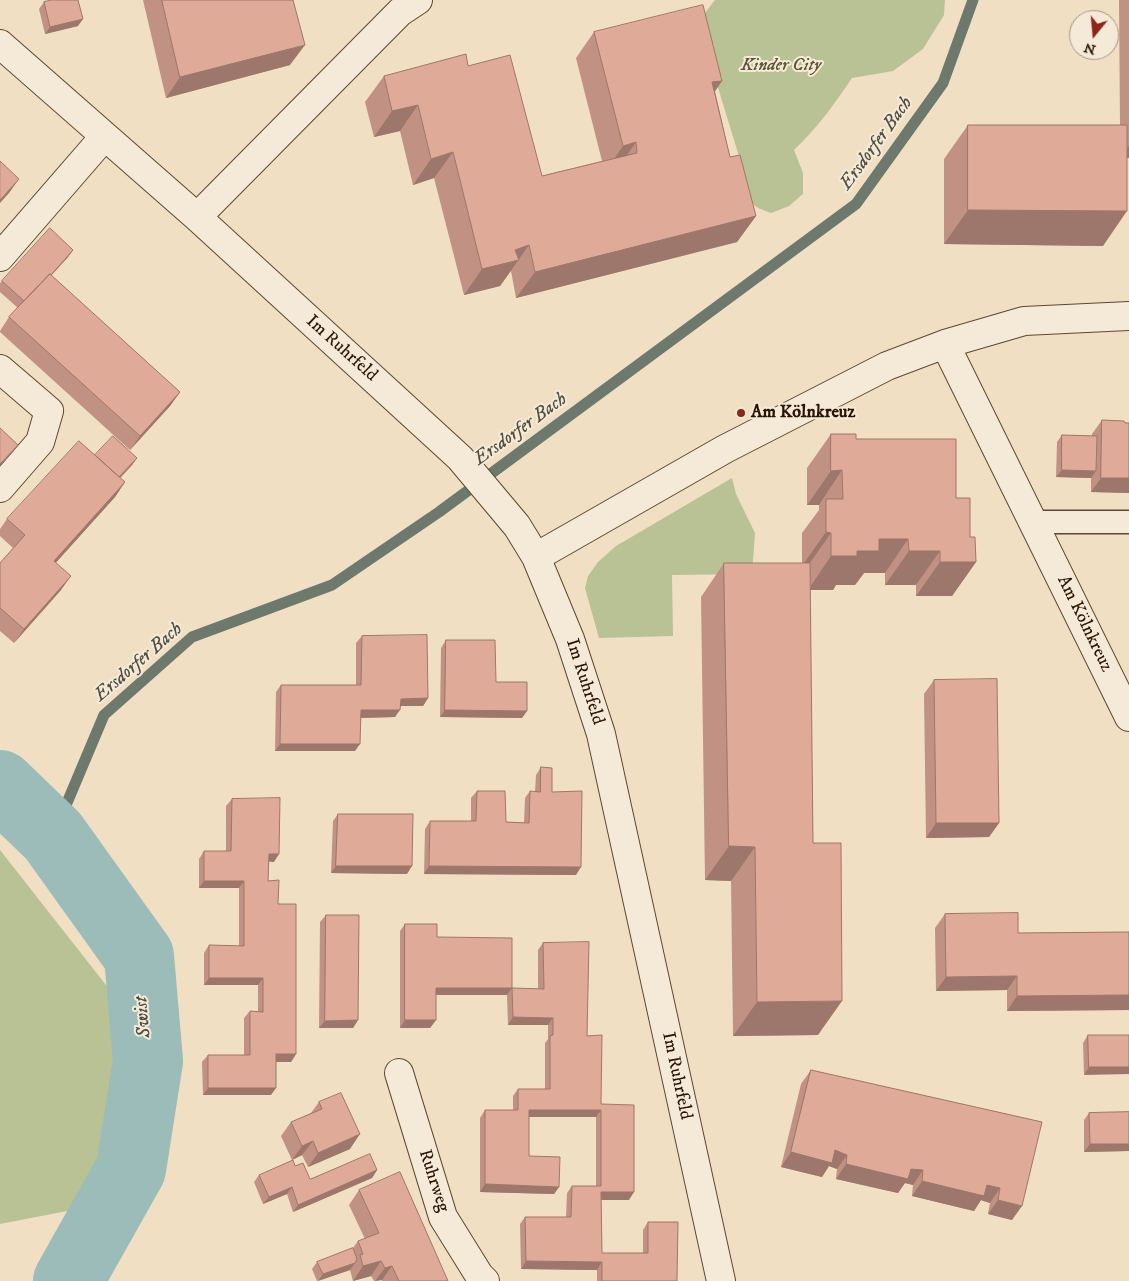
<!DOCTYPE html>
<html>
<head>
<meta charset="utf-8">
<style>
	body { margin:0 }
	#map { position:relative; width:1129px; height:1281px; overflow:hidden; background:#f0dfc3; font-family:"IM FELL DW Pica",serif }
	canvas { display:block }
	.north { position:absolute; left:1069px; top:10px; width:50px; height:50px; box-sizing:border-box; background:#f5ead8; border:1px solid #a49582; border-radius:50%; rotate:197deg; font-size:14px; font-weight:700; line-height:20px; text-align:center; color:#2a1500 }
	.north::after { content:''; display:block; margin:auto; width:18px; height:22px; background:#8f2418; clip-path:polygon(50% 0,100% 100%,50% 72%,0 100%) }
</style>
</head>
<body>
<div id="map">
<canvas width="1129" height="1281"></canvas>
<div class="north">N</div>
</div>
<script>
const c = document.querySelector('canvas').getContext('2d');
c.lineJoin = 'round';
function paint(path, color) { c.fillStyle = color; c.fill(path, 'evenodd'); }
function stroke(path, color, width, dash) { c.strokeStyle = color; c.lineWidth = width; c.lineCap = dash ? 'butt' : 'round'; c.setLineDash(dash || []); c.stroke(path); }
function drawText(font, color, halo, rows, align = 'center') {
  c.font = font + ' "IM FELL DW Pica",serif'; c.lineWidth = 4; c.setLineDash([]); c.textBaseline = 'middle'; c.strokeStyle = halo; c.fillStyle = color; for (const [text, x, y, turn = 0] of rows) {
    c.save(); c.translate(x, y); c.rotate((+turn || 0) * Math.PI / 180); c.textAlign = isNaN(turn) ? turn : align; if (halo) c.strokeText(text, 0, 0); c.fillText(text, 0, 0); c.restore();
  }
}
paint(new Path2D(`
	M715 0H945L944 15 923 49 893 71 852 78C833 106 818 127 794 150L803 173V194L789 206 771 213C747 205 748 200 745 176L698 22Z
	M732 478 736 494 755 533 752 574 672 575 673 636 599 638 585 588 588 576 598 562 616 546Z
	M0 850 124 1008 93 1206 0 1224Z`), '#b8c295');
stroke(new Path2D(`
	M53 836 104 715 192 637 332 585 439 512 856 204 943 83 973 0`), '#6e796e', 11);
stroke(new Path2D(`
	M0 785 53 836 139 956 148 1061 131 1169 68 1281`), '#9bbcb8', 70);
const lane = new Path2D(`
	M1034 522H1129`);
const street = new Path2D(`
	M0 44 197 217 460 458 517 526 536 557 570 639 601 734 721 1281
	M197 217 400 12 418 0
	M0 257 104 137
	M945 344 1129 717
	M0 369 49 411 40 442 0 488
	M536 557 725 449 887 366 945 344 1024 321 1129 316
	M399 1073 443 1217 479 1275 485 1281`);
stroke(lane, '#5c4831', 25);
stroke(street, '#5c4831', 30);
stroke(lane, '#f5ead8', 22);
stroke(street, '#f5ead8', 28);
paint(new Path2D(`
	M143 0H293L290 65 166 98Z
	M1119 0H1129V158H1127L1103 246 944 244V159L968 125H1120Z
	M44 2 78 26 45 34 39 9Z
	M594 32 722 81 715 91 730 157 756 216 737 242 516 298 511 271 500 286 464 295 434 178 413 185 400 131 374 137 365 102 384 76 468 66 542 176 602 161 576 58Z
	M73 250 68 257 51 275 180 392 170 406 130 450 0 332V331L9 317 18 308 0 292V283L2 281Z
	M1102 420 1129 423V493L1091 492V478L1056 477 1057 442 1062 435 1092 436V434Z
	M831 434 856 439 956 498 970 537 976 562 952 596H916V585H885V573H864L855 585H836L833 590H810L813 843 818 1035 733 1036 731 881 705 880 701 597 724 563H802V533L819 510V505H807V468Z
	M95 455 137 458 132 465 120 478 125 482 115 497 55 563 61 590 14 643 0 631V563L13 548 0 536V529L7 519Z
	M362 636 428 698 423 706H401L395 717 361 718 355 751H275L276 692 281 685H356V643Z
	M446 640 527 711 522 718 440 717 441 648Z
	M934 680 999 823 989 837 926 838 924 694Z
	M541 767 552 792 576 875 424 874 425 829 430 821H471V798L477 791 506 822 524 823 525 798 530 791 535 792 536 775Z
	M232 799 274 862 269 861 268 881 278 904 296 1054 291 1062H276L271 1095H203L202 1062 208 1055H244V1018L250 1011 258 1012V985H204V953L209 945 239 946V888H199V859L204 851H226V806Z
	M338 814 407 874 331 873 333 821Z
	M945 914 1018 933 1129 932V1010L1007 1011V990L936 991 935 928Z
	M326 915 358 1020 353 1028H319L320 922Z
	M405 924 437 937 512 988 538 989V950L543 943 587 1036 601 1104 629 1200H601L602 1253H643V1230L648 1222 677 1281H597V1270L521 1269 520 1224 525 1217H566L567 1193 572 1186H596V1117H529V1156L559 1187 554 1194 480 1192V1118L485 1110H513V1096L518 1089H545V1043L548 1039V1025H508L507 995H436V1020L430 1028H400V931Z
	M1088 1035H1129L1084 1075 1083 1043Z
	M811 1070 1042 1122 1012 1220 988 1214 990 1203 981 1200 974 1211 912 1196 913 1185 905 1183 898 1193 836 1179 837 1169 829 1166 822 1177 781 1167 801 1084Z
	M319 1102 350 1149 308 1167 302 1155 292 1160 281 1136 291 1122 311 1113Z
	M1129 1112V1151L1084 1152V1120L1089 1113Z
	M295 1166 310 1179 377 1170 372 1178 293 1212 287 1194 263 1204 254 1182 259 1175Z
	M359 1190 448 1281H382V1280L374 1281 371 1276 353 1281 350 1270 317 1281 312 1269 317 1262 353 1248 358 1241 365 1239 349 1205Z`), '#c19284');
paint(new Path2D(`
	M83 19 78 26 45 34 50 27Z
	M305 45 290 65 166 98 180 77Z
	M722 81 704 107 712 82Z
	M418 105 400 131 374 137 392 111Z
	M636 142 618 168 605 172 623 146Z
	M1129 146V158H1121Z
	M453 152 434 178 413 185 431 159Z
	M19 179 9 193 0 203V200Z
	M968 210 1127 211 1103 246 944 244Z
	M756 216 737 242 516 298 535 272Z
	M529 245 500 286 464 295 482 269 515 250Z
	M73 250 68 257 20 310 25 302Z
	M180 392 170 406 130 450 140 436Z
	M18 445 13 452 0 466V464Z
	M137 458 132 465 108 491 113 484Z
	M842 470 819 505H807L831 471Z
	M1062 470 1096 471 1091 478 1056 477Z
	M1101 478H1129V493L1091 492Z
	M125 482 115 497 44 576 54 561Z
	M826 532 831 533 807 567 802 566Z
	M879 539H908L885 573H864L855 585H836L833 590H808L831 556Z
	M909 551H940L916 585H885Z
	M940 562H976L952 596H916Z
	M71 576 61 590 14 643 24 629Z
	M428 698 423 706H396L401 699Z
	M361 710H400L395 717 356 718Z
	M445 710 527 711 522 718 440 717Z
	M280 744H360L355 751H275Z
	M936 823H999L989 837 926 838Z
	M729 846 755 847 731 881 705 880Z
	M269 854H279L274 862 264 861Z
	M336 866H412L407 874 331 873Z
	M429 866 581 867 576 875 424 874Z
	M204 881H244L239 888H199Z
	M1017 976 1007 990 936 991 946 977Z
	M209 978H263L258 985H204Z
	M436 988H512L507 995H431Z
	M1129 995V1010L1007 1011 1017 996Z
	M842 1001 818 1035 733 1036 757 1002Z
	M513 1017 553 1018 548 1025H508Z
	M358 1020 353 1028H319L325 1021Z
	M405 1020H436L430 1028H400Z
	M276 1054H296L291 1062H270Z
	M1089 1067H1129V1074L1084 1075Z
	M208 1088H276L271 1095H203Z
	M529 1110H601L596 1117H524Z
	M360 1134 350 1149 308 1167 318 1153Z
	M313 1141 302 1155 292 1160 302 1146Z
	M1090 1144H1129V1151L1084 1152Z
	M835 1150 847 1155 837 1169 829 1166 822 1177 781 1167 791 1152Z
	M846 1164 911 1169 923 1170 913 1185 905 1183 898 1193 836 1179Z
	M377 1170 372 1178 293 1212 298 1205Z
	M922 1181 987 1185 1000 1188 990 1203 981 1200 974 1211 912 1196Z
	M485 1184 559 1187 554 1194 480 1192Z
	M292 1187 287 1194 263 1204 269 1197Z
	M601 1192H634L629 1200H595Z
	M998 1200 1022 1206 1012 1220 988 1214Z
	M381 1261 371 1276 353 1281 363 1266Z
	M526 1261 602 1262 597 1270 521 1269Z
	M355 1263 350 1270 318 1281 323 1274Z
	M392 1266 382 1280 375 1281 385 1268Z`), '#9d776b');
const building = new Path2D(`
	M52 0H78L83 19 50 27 44 2Z
	M162 0H293L305 45 180 77Z
	M703 5 722 81 712 82 730 157 740 155 756 216 535 272 529 245 515 250 519 260 482 269 453 152 431 159 418 105 392 111 384 76 466 54 468 66 510 55 542 176 637 153 636 142 623 146 594 32Z
	M968 125H1127V211L968 210Z
	M0 161 19 179 0 200Z
	M50 228 73 250 51 275 50 274 24 301 2 281Z
	M50 274 180 392 140 436 9 317Z
	M1102 420 1124 421 1125 423H1129V478H1101Z
	M0 428 18 445 0 464Z
	M831 434H856V439H956V498H970V537H975L976 562H940V551H909L908 539H879V551H857V556H831V533L826 532V499H843L842 470 831 471Z
	M1062 435 1097 436 1096 471 1062 470Z
	M113 436 137 458 119 477 95 455Z
	M79 441 125 482 54 561 71 576 24 629 0 608V563L25 535 7 519Z
	M724 563H810L813 843H841L842 1001 757 1002 755 847 729 846Z
	M427 635 428 698 401 699 400 710H361L360 744H280L281 685H361L362 636Z
	M446 640H495L496 682H527V711L445 710Z
	M997 679 999 823H936L934 680Z
	M541 767 552 768V792L582 791 581 867 429 866 430 821H476L477 791H505L506 822 529 823 530 791 540 792Z
	M280 798 279 854H269L268 881 279 880 278 904H296V1054H276V1088H208V1055H250V1011L263 1012V978H209V945L244 946V881H204V851H231L232 799Z
	M338 814H413L412 866H336Z
	M1018 913V933L1129 932V995L1017 996V976L946 977 945 914Z
	M326 915H359L358 1020 325 1021Z
	M405 924H437V937L512 938V988H436V1020H405Z
	M589 942 587 1036 602 1035 601 1104 634 1105V1192H601L602 1253H648V1222H678L677 1281H602V1262L526 1261 525 1217H571L572 1186H601V1110H529V1156L560 1157 559 1187 485 1184V1110H518V1089H550V1036L553 1035V1018L513 1017 512 988 544 989 543 943Z
	M1088 1035H1129V1067H1089Z
	M811 1070 1042 1122 1022 1206 998 1200 1000 1188 987 1185 984 1196 922 1181 923 1170 911 1169 908 1179 846 1164 847 1155 835 1150 832 1163 791 1152Z
	M341 1093 360 1134 318 1153 313 1141 302 1146 291 1122 322 1109 319 1102Z
	M1129 1112V1144H1090L1089 1113Z
	M370 1154 377 1170 298 1205 292 1187 269 1197 259 1175 293 1160 295 1166 303 1163 310 1179Z
	M400 1172 448 1281H399L392 1266 385 1268 381 1261 363 1266 360 1255 363 1254 358 1241 379 1233 359 1190Z
	M353 1248 357 1259 355 1263 323 1274 317 1262Z`);
paint(building, '#e0aa99');
stroke(building, '#9d776b', 1);
for (const [x, y, r, color] of [
	[741,413,5,"#8f2418"]
]) { const dot = new Path2D(); dot.arc(x, y, r, 0, 2 * Math.PI); c.fillStyle = color; c.fill(dot); stroke(dot, '#f5ead8', 2); }
drawText('italic 18px', '#5c5234', '#f5ead8', [
	["Kinder City",781,66]
]);
drawText('18px', '#2a1500', '#f5ead8', [
	["Im Ruhrfeld",341,349,42],
	["Am Kölnkreuz",1084,624,64],
	["Im Ruhrfeld",584,682,72],
	["Im Ruhrfeld",676,1076,78],
	["Ruhrweg",433,1181,72]
]);
drawText('bold 18px', '#2a1500', '#f5ead8', [
	["Am Kölnkreuz",751,413]
], 'left');
drawText('italic 19px', '#524f40', '#f5ead8', [
	["Ersdorfer Bach",877,144,-54],
	["Ersdorfer Bach",521,430,-36],
	["Ersdorfer Bach",139,663,-41],
	["Swist",144,1017,-95]
]);
</script>
</body>
</html>
